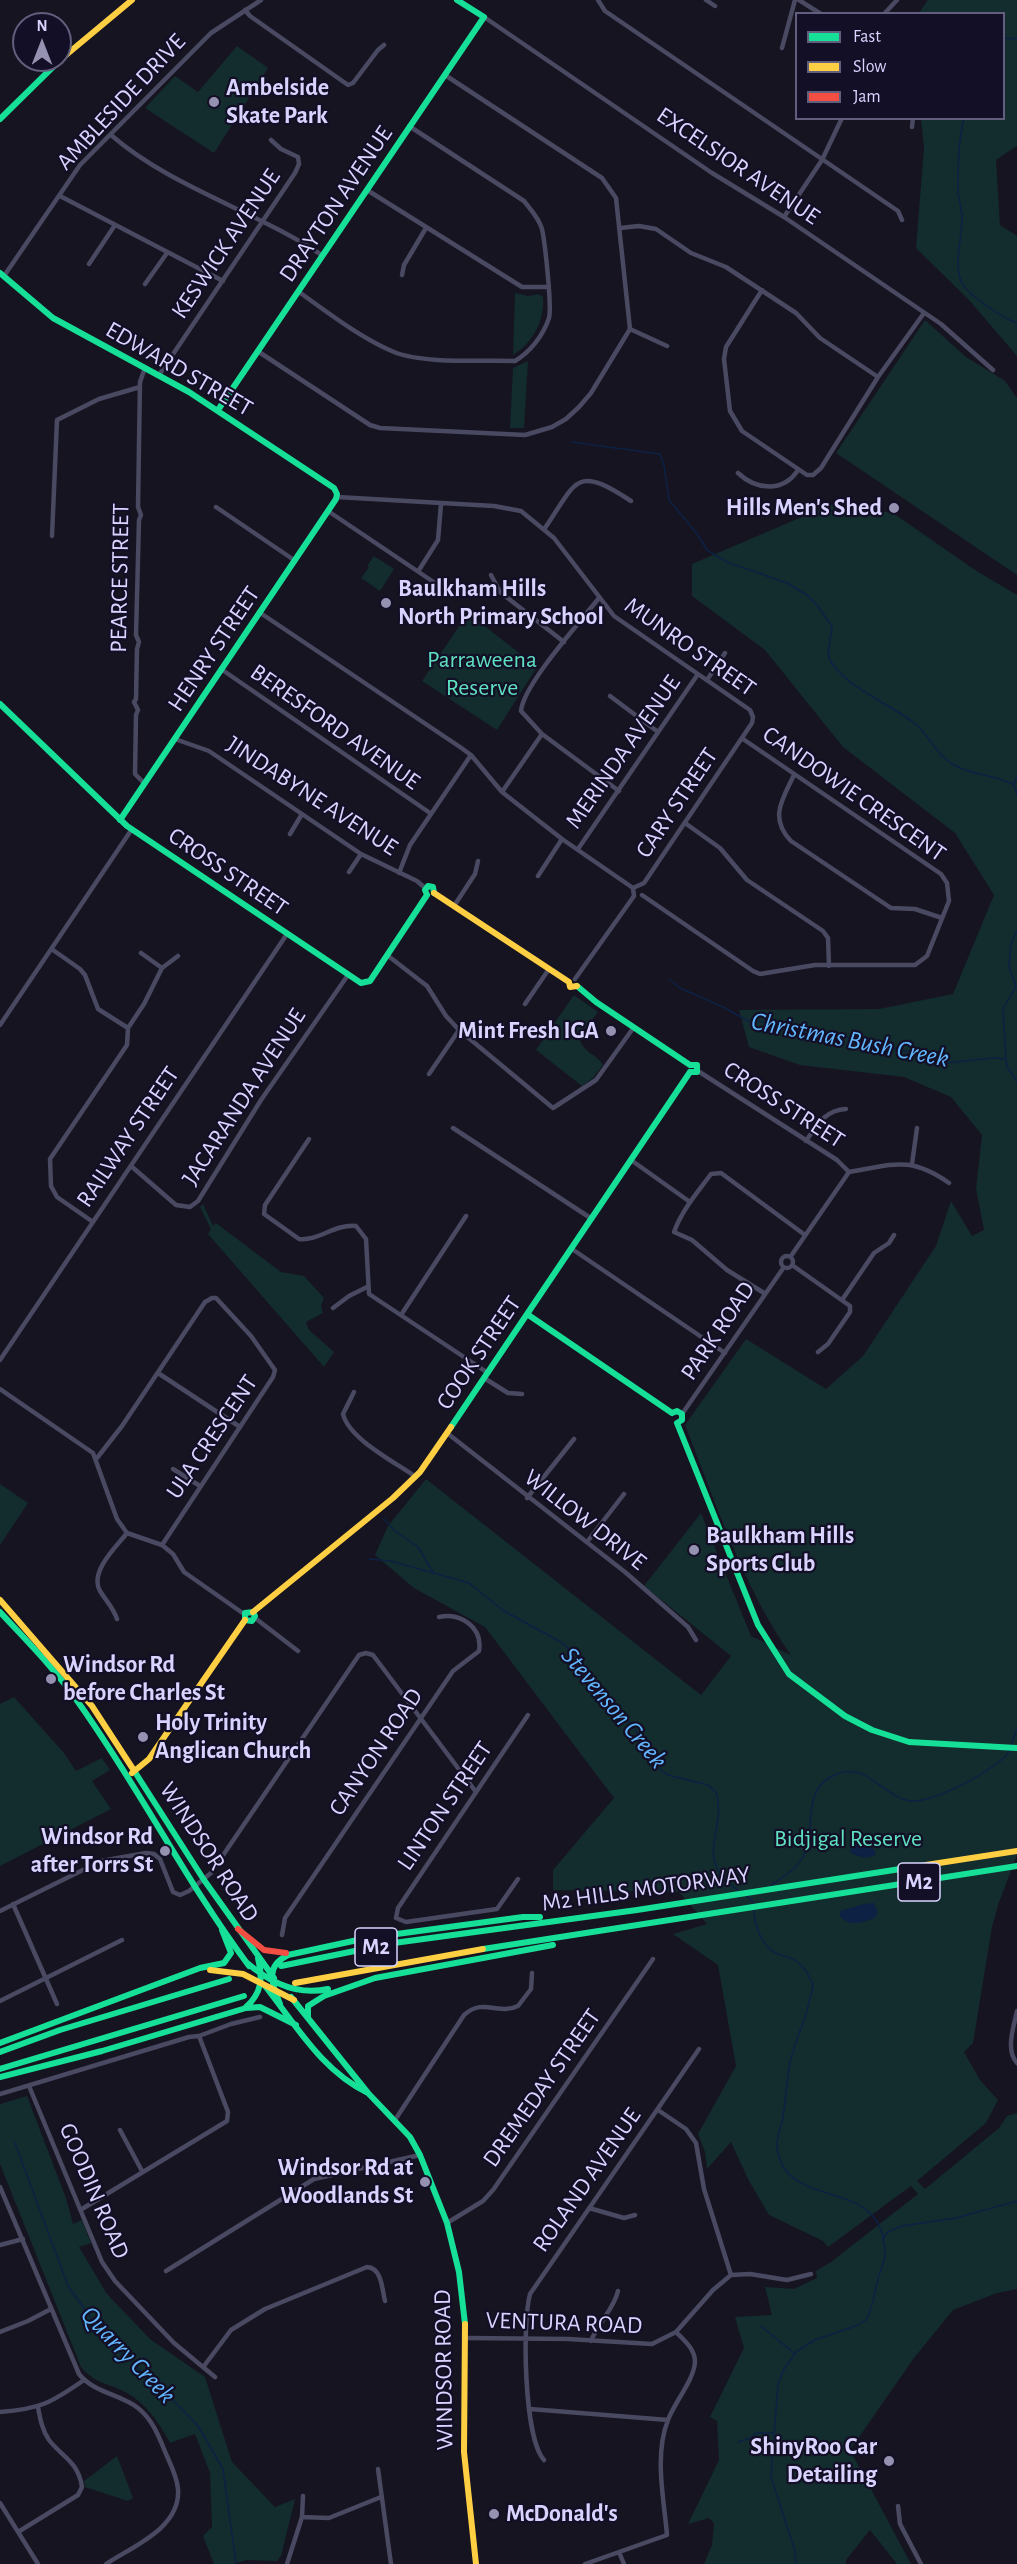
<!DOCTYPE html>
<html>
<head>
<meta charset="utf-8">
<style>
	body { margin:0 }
	#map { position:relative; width:1017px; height:2564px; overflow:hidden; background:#161421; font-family:"Alegreya Sans",sans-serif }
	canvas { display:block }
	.legend { position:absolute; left:795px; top:12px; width:210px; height:108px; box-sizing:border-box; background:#130f26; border:2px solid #625e7d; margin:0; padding:8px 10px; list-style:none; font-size:18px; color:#d9d4ff }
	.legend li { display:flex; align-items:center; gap:12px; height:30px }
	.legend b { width:30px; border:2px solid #625e7d }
	.north { position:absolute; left:12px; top:12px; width:60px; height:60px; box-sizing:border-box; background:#130f26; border:2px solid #625e7d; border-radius:50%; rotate:0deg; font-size:16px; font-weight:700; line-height:24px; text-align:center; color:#d9d4ff }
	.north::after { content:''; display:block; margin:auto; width:21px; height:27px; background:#9591b1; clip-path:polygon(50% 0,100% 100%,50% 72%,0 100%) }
</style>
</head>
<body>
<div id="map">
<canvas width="1017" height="2564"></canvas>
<ul class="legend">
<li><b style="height:8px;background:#16e098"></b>Fast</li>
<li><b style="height:8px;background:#ffcf43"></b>Slow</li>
<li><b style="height:8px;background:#f24e42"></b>Jam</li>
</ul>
<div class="north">N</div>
</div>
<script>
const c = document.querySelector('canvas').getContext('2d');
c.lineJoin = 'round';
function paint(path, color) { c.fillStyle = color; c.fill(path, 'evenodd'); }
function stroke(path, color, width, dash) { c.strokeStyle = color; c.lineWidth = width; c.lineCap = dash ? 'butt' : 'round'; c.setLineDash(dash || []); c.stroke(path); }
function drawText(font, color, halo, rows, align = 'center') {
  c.font = font + ' "Alegreya Sans",sans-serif'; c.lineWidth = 4.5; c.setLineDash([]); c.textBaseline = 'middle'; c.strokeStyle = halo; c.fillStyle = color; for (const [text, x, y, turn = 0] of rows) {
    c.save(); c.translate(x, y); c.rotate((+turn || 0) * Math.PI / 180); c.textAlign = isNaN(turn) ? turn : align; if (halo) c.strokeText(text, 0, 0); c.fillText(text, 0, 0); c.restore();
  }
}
paint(new Path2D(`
	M928 0H1017V146L996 160 1000 225 1017 236V356L969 300 916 248 924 148 921 119 1004 118V14L919 13Z
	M237 46 268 68 214 153 145 108 175 76 198 92Z
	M515 293 528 296 539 294 543 297C545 320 533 343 513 355Z
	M925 320 966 357 1005 381 1017 398V575L836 453Z
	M528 361 524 428H510L513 368Z
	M832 504 893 513 975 570 1017 595V1855L998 1905 992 1927 973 2043 964 2052 980 2080 998 2100 986 2123 917 2181 925 2189 999 2128 1007 2116 1017 2113V2289L997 2293 953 2310 914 2358 850 2450 911 2564H897L870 2530 846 2560V2564H704L712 2545 714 2523 709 2518 688 2524 719 2460 717 2421 710 2417 744 2348 735 2317 772 2315 765 2287 794 2289 817 2278 816 2271 831 2262 918 2194 911 2186 828 2247 823 2241 769 2215 749 2181 731 2142 707 2169 705 2152 698 2134 736 2066 718 1965 673 1934 707 1924 679 1892 553 1890V1870L614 1798 485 1627 414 1588 375 1555 388 1526 426 1479 701 1695 731 1656 644 1586 701 1513 751 1636 791 1655C744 1589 715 1501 685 1425L746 1339 826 1389 863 1356 936 1246 951 1201 972 1236 984 1230 976 1189 982 1135 951 1097 904 1077 800 1065 749 1047 739 1010 879 1009 953 994 994 895 955 833 843 747 765 650 692 596V564Z
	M374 556 394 569 380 591 361 578 369 567 367 566Z
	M468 613 537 667 497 730 422 681Z
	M574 995 598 1012 579 1038C585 1055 596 1053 603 1065L593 1078 582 1086 536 1050Z
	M203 1204 213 1226 216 1223 281 1272 304 1276 324 1298 321 1306 323 1313 306 1322 309 1330 334 1352 324 1367 208 1234 211 1229 200 1207Z
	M0 1484 28 1503 0 1545Z
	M14 1697 64 1753 76 1771 102 1758 110 1770 92 1781 111 1809 0 1866V1704Z
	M27 2096 66 2198 73 2224 82 2220 91 2243 79 2247 107 2294 150 2339 205 2377 232 2462 275 2507 295 2499 281 2556 277 2561 246 2560 233 2564H214L203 2536 212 2527 210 2473 195 2434 170 2443C158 2421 145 2401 121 2390 104 2382 93 2382 81 2367L0 2164V2104Z
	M117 2456 133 2498 128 2501 85 2487 84 2481Z`), '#132c2d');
paint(new Path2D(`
	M851 1843 874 1849 876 1855C868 1859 857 1858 850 1852Z
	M874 1903 878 1912 875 1918C862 1922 850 1928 840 1916V1911L864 1904Z`), '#0d2144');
stroke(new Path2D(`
	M1004 38 1017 39
	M964 118C958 142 958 168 958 192 959 201 962 210 962 219 962 239 953 264 962 283 968 295 1004 319 1017 323
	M571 442 660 454 664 465 669 500 698 535 707 550 727 562 787 583 807 595 818 606 832 627 828 655C836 682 891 705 913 722 929 734 935 754 954 765 973 776 995 774 1014 785
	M1017 777 1014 785 1017 794
	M1017 931 1011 944 1009 967 1016 986 1003 1009 1006 1059 1007 1067 1017 1081
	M669 979 680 988 723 1007 748 1021 768 1022 801 1033 850 1038 914 1053 932 1061 947 1063 993 1058 1006 1059
	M384 1519 395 1531 418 1547 433 1572
	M369 1559 391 1561 469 1583 504 1611 561 1642 575 1654 600 1691 634 1727 646 1754 656 1766 668 1775 708 1785 716 1792C728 1830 691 1859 738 1890
	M1011 1745 1017 1729
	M771 1885C783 1878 797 1868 804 1855 817 1831 799 1788 837 1774 867 1762 883 1797 911 1801 931 1804 1001 1768 1010 1750
	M747 1896 754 1903
	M754 1910C754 1924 761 1944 774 1952 782 1957 792 1956 800 1964 806 1969 809 1977 813 1984 810 2011 796 2036 790 2063 786 2081 786 2099 783 2117 780 2131 774 2143 779 2157 795 2210 884 2177 885 2253 885 2262 880 2271 878 2279 874 2293 873 2307 867 2319L858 2325 815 2340 797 2351 784 2369 778 2384 771 2477 795 2551 796 2564
	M15 2143 68 2286 106 2339 166 2393 198 2426 223 2469 236 2564
	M882 2240 888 2232 902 2226 956 2218 1017 2201
	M761 2326 795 2354
	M738 2442 751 2438 756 2433H773`), '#0d2144', 1.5);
stroke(new Path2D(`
	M598 0 605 11 898 211 902 220
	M706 0 715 6
	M799 0 821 14
	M245 10 250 16 348 85 353 83 378 50 384 45
	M884 14 897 0
	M484 17 712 173 784 217 941 324 993 370
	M782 48 795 0
	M912 127 913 118
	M111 135C172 188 257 211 323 256
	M367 190 522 287H548
	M60 196 223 281
	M784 217 822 160 842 118
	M620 228 639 226 656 229 691 253 726 267 796 313 820 338 878 377
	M89 264 115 225
	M402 275 404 265 426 228
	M4 276 80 165 211 33 261 0
	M145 284 167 253
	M762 290 726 347 724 359 730 411 742 431 807 475H813L821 468 878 377 924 313
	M299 292C327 312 362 339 394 352 423 364 482 360 515 361 530 352 543 336 549 318 552 306 545 243 542 229 539 218 531 210 524 201L409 126
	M630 329 667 346
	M259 352 370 425 380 428 525 435 552 427 566 419 579 407 591 393 630 329 616 198 602 178 445 75
	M159 375 295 173 299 164 298 157 281 149 271 140
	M738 473C756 490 783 493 798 470
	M337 497 494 506 521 511 554 538 614 616 750 710 753 717 752 723 644 883 633 888 634 896
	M216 507 294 560
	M328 511 441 587
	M545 528C577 481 575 464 631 501
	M52 536 57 420 99 399 140 387
	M419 570 438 540 441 504
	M491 575 500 592 564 642
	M599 598C581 621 523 685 521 711L542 734 619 791
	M259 612 460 747 471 755 502 792 562 839 633 888
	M221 669 430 813
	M707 680 725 653
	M610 696 658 732
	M175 739 209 751 361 854 417 881 425 888
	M794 775C782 800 769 818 791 841L891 908 915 909 942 918
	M144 783 135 774 136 715 138 710 134 702 136 699 137 649 139 642 136 635 139 520 141 515 138 507 140 382 145 368
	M502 792 542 734
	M685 823 720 848 747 880 823 931 828 938 829 966
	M290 834 302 814
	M578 849 698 674
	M349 872 361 854
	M399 873 410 845 471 755
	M538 876 562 839
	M642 895 753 971 760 974 815 965H915L927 956 949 901 947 883 941 874 743 739
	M454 906 475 874 478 861
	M53 950 80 969 85 975 98 1009 128 1028
	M141 953 162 968
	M387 955 427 986 446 1016 459 1030 553 1108 596 1080 634 1027
	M575 979 634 896
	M525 1004 549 969
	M0 1025 132 829
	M698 1071 837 1160 849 1172
	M429 1074 459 1030
	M453 1128 592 1219
	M309 1139 265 1205 264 1214 299 1239C319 1241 334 1224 356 1226L366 1239 369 1294 488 1373
	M806 1141C817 1125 825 1110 846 1109
	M631 1160 690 1202
	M912 1164 917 1128
	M131 1166 176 1205 190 1207 198 1201 261 1100 348 975
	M93 1222 57 1197 51 1186 50 1159 127 1045 128 1028 144 1004 162 968 178 956
	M572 1249 725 1353
	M781 1262a6 6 0 1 1 12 0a6 6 0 1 1-12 0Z
	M791 1256 849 1172C893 1165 909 1155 949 1183
	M792 1265 850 1306V1312L828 1344 818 1352
	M764 1293 727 1270 692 1240 674 1232C682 1210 697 1193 711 1174L721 1173 805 1235
	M842 1300 874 1253 889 1243 894 1235
	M333 1308 349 1296 367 1287
	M401 1315 466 1216
	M0 1360 287 934
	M158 1373 240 1427
	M484 1378 508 1393 522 1394
	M0 1389 93 1453 117 1519 127 1533 162 1545 173 1554 184 1572 244 1614
	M354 1392 343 1414C349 1439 395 1462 416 1477
	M682 1414 784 1267
	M447 1433 625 1572 688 1627 696 1640
	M97 1458 122 1426 205 1302 212 1298H216L251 1336 275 1370 273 1377 162 1545
	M173 1469 200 1486
	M527 1498 574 1439
	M587 1542 624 1494
	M255 1618 298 1651
	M117 1619C113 1607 106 1601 100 1591 89 1572 116 1547 127 1533
	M518 1879 497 1909 406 1922 396 1918 398 1908 528 1715
	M13 1904 57 2004
	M0 1911 101 1861 146 1853 154 1854 160 1859 173 1892 180 1895 189 1891 211 1873 359 1655 366 1653 373 1655 476 1792
	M282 1935 285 1918 453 1671 479 1651C483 1627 460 1612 439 1617
	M0 2001 122 1940
	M1017 2011C1014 2026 1005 2050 1017 2063
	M199 2036 231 2024 260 2017
	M29 2086 102 2262 115 2281 174 2343 215 2377
	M0 2094 189 2037 199 2036 228 2112 227 2121 82 2209
	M658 2110 686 2129 696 2143 704 2189 731 2275
	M395 2120 464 2015C484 1997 498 2016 518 2006L531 1989 532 1973
	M120 2130 142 2171
	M0 2187 79 2374C94 2393 120 2394 138 2408 153 2420 159 2437 166 2454 171 2465 177 2477 178 2489 181 2528 133 2546 106 2564
	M589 2208 624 2218 635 2215
	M447 2223 483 2201 493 2190 653 1959
	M0 2245 23 2239
	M166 2271 314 2179 420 2155
	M0 2332 28 2321 51 2309
	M466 2338 568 2339 652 2344 676 2332 713 2290 731 2275 750 2274 787 2280 811 2274
	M591 2341C598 2323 614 2309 618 2291
	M204 2366 231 2330 265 2309 367 2267C382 2268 382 2289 385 2301
	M530 2409 668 2420
	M0 2412C40 2409 51 2403 84 2380
	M544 2460C524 2438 522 2324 530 2294L699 2049
	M378 2469 391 2564
	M0 2503 38 2564
	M898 2506 900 2524 921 2564
	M302 2517 329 2518 381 2497
	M18 2532 78 2495 82 2487C78 2461 62 2457 49 2440 42 2430 40 2418 38 2407
	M619 2552 624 2564
	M287 2564 302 2517 303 2496
	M585 2564 667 2535C664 2499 654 2455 668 2420 674 2403 694 2380 695 2362 695 2349 684 2340 676 2332`), '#4a4962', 4.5);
stroke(new Path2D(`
	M0 119 60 60
	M0 273 53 318 189 392 334 488 337 494 336 499 120 820
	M218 410 484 17 457 0
	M0 704 127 826 361 983 370 981 427 895
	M427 895 425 890 428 886 433 887 434 893
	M577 986 596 1002 690 1065H697V1072H690
	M527 1314 672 1413
	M672 1413 677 1411 682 1414V1420L677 1423
	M677 1423 758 1625 789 1674 845 1716 872 1730 909 1742 1017 1748
	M451 1427 690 1072
	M0 1612C27 1641 55 1669 78 1702 139 1787 186 1882 249 1966
	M245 1620 252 1621 255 1616 253 1612
	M245 1620V1613L253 1612
	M133 1769 204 1880 274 1978
	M483 1949 1017 1866
	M246 1962C269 1982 297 1996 328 1989
	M281 1966 394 1943 637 1910 926 1865
	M265 1986C296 2025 322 2071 368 2093
	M291 1997 368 2093 410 2137 420 2155 447 2223 459 2272 465 2324
	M280 2004C272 1984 264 1967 288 1955L367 1938 523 1917H540
	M246 2007C262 1993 263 1978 258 1958
	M308 2017V2006L324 1996 375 1978 553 1945
	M0 2043 200 1968 224 1963 231 1953 222 1930
	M0 2052 60 2030 229 1979
	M0 2069 244 1996
	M0 2077 102 2051 246 2008 260 2007 296 2025`), '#16e098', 6);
stroke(new Path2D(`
	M60 60 132 0
	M434 893 569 982 570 987 577 986
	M0 1600 92 1706 133 1769
	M253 1612 393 1498 420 1472 451 1427
	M132 1773 149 1759 245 1620
	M926 1865 1017 1851
	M210 1970 243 1974 294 2000
	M295 1983 483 1949
	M465 2324 464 2452 476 2564`), '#ffcf43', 6);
stroke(new Path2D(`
	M238 1929 264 1950 286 1953`), '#f24e42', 6);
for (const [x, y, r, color] of [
	[214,102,6,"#9591b1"],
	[894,508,6,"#9591b1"],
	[386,603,6,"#9591b1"],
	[611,1031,6,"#9591b1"],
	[694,1550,6,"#9591b1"],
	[51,1679,6,"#9591b1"],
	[143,1737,6,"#9591b1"],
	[165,1851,6,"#9591b1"],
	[425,2182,6,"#9591b1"],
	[889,2461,6,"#9591b1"],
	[494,2514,6,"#9591b1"]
]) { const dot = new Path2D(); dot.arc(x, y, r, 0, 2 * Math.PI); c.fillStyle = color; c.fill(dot); stroke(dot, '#130f26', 2); }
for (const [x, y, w] of [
	[919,1882,42],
	[376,1947,42]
]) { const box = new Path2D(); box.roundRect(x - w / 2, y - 19, w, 38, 4.5); c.fillStyle = '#130f26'; c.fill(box); stroke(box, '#d9d4ff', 1.5); }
drawText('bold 22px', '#d9d4ff', null, [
	["M2",919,1882],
	["M2",376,1947]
]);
drawText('bold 24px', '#d9d4ff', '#130f26', [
	["Ambelside",226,88],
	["Skate Park",226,116],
	["Hills Men's Shed",882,508,"right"],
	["Baulkham Hills",398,589],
	["North Primary School",398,617],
	["Mint Fresh IGA",599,1031,"right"],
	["Baulkham Hills",706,1536],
	["Sports Club",706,1564],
	["Windsor Rd",63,1665],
	["before Charles St",63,1693],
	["Holy Trinity",155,1723],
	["Anglican Church",155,1751],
	["Windsor Rd",153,1837,"right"],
	["after Torrs St",153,1865,"right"],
	["Windsor Rd at",413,2168,"right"],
	["Woodlands St",413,2196,"right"],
	["ShinyRoo Car",877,2447,"right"],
	["Detailing",877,2475,"right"],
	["McDonald's",506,2514]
], 'left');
drawText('24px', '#d9d4ff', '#130f26', [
	["AMBLESIDE DRIVE",121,102,-47],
	["EXCELSIOR AVENUE",738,166,34],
	["DRAYTON AVENUE",336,204,-56],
	["KESWICK AVENUE",226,244,-56],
	["EDWARD STREET",179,369,30],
	["PEARCE STREET",120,578,-89],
	["MUNRO STREET",690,647,35],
	["HENRY STREET",214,649,-56],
	["BERESFORD AVENUE",335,727,35],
	["MERINDA AVENUE",623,752,-55],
	["CANDOWIE CRESCENT",854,794,35],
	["JINDABYNE AVENUE",312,796,33],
	["CARY STREET",677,803,-56],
	["CROSS STREET",228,872,34],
	["JACARANDA AVENUE",244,1097,-57],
	["CROSS STREET",784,1105,33],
	["RAILWAY STREET",128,1137,-56],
	["PARK ROAD",718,1331,-56],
	["COOK STREET",479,1353,-56],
	["ULA CRESCENT",212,1437,-56],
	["WILLOW DRIVE",585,1520,38],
	["CANYON ROAD",376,1752,-56],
	["LINTON STREET",445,1806,-56],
	["WINDSOR ROAD",209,1852,57],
	["M2 HILLS MOTORWAY",646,1889,-8],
	["DREMEDAY STREET",542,2088,-55],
	["ROLAND AVENUE",587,2180,-55],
	["GOODIN ROAD",94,2191,67],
	["VENTURA ROAD",564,2323,2],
	["WINDSOR ROAD",444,2370,-91]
]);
drawText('24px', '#5fe0c0', '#130f26', [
	["Parraweena",482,660],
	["Reserve",482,688],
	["Bidjigal Reserve",848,1839]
]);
drawText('italic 26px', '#62b6ff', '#130f26', [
	["Christmas Bush Creek",850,1040,11],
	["Stevenson Creek",614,1708,50],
	["Quarry Creek",128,2355,46]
]);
</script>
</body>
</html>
